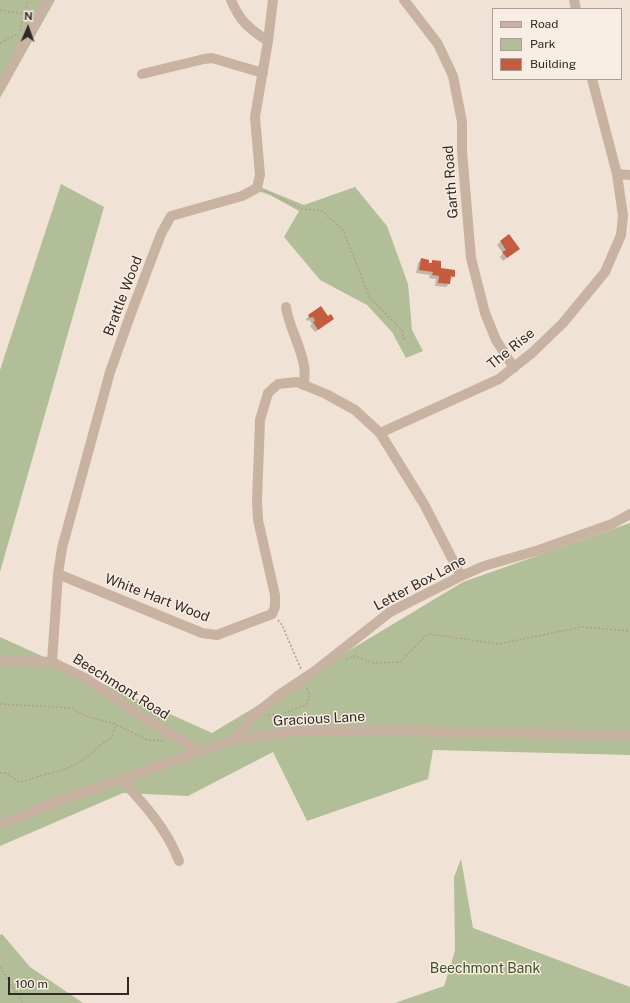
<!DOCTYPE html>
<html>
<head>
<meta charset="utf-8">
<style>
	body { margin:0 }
	#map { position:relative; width:630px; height:1003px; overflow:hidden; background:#f0e3d6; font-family:"Public Sans",sans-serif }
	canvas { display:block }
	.legend { position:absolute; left:492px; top:8px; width:130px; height:72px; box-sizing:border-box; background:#f8ede2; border:1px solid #a99f96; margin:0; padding:5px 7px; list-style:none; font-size:12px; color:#322925 }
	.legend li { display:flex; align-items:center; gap:8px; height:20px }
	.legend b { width:20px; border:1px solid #a99f96 }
	.north { position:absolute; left:8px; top:8px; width:40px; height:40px; -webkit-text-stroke:3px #f8ede2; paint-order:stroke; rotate:2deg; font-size:11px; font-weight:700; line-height:16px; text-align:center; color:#322925 }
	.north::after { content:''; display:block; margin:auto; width:14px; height:18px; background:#322925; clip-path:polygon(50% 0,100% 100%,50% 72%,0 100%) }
	.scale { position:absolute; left:8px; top:977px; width:121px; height:18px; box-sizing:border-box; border:2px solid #322925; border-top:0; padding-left:5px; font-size:12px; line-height:14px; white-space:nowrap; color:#322925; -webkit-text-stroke:3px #f8ede2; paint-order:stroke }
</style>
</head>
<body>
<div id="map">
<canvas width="630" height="1003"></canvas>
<ul class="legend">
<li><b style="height:5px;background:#c8b3a3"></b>Road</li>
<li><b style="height:11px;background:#b2be97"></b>Park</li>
<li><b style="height:11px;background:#c55c3f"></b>Building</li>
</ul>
<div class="north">N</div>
<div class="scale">100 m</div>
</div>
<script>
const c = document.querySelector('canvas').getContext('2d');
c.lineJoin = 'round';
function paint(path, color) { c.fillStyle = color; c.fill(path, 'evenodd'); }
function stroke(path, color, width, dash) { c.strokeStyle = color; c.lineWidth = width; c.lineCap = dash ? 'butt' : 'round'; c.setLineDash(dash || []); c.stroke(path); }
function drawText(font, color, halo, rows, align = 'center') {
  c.font = font + ' "Public Sans",sans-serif'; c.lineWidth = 3; c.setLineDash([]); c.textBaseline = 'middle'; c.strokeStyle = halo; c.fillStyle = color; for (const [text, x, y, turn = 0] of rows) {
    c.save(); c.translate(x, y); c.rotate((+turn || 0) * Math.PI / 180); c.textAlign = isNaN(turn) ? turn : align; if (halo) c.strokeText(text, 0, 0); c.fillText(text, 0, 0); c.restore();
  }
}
paint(new Path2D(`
	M0 0H55L0 98Z
	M61 184 104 207 0 572V370Z
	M260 187 304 205 355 187 387 226 408 284 412 330 423 351 406 358 392 332 367 305 320 280 284 237 299 211 270 195 258 191Z
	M630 523V755L433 750 428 779 307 821 273 752 188 796 123 793 0 846V637L212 733 463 582Z
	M461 859 473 928 630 987V1003H395L444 986 455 951 454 877Z
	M2 934 30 967 83 1003H0V935Z`), '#b2be97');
paint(new Path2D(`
	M500 242 515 252 503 261 500 257 503 253 497 245Z
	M421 260 430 264 433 261 439 269 454 276 450 280 449 284 446 287 435 286 436 279 429 278 430 275 416 273 418 263Z
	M309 316 327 318 333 319 315 332 310 326 312 324 309 320 307 321 306 319Z`), '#0003');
paint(new Path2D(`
	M509 234 520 249 507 258 502 252 506 250 500 241Z
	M421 258 429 260V263H432V260L441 261V268L455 270V277L451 276 450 284 438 283 439 276 432 275 433 272 419 270Z
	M321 306 328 316 331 314 334 319 318 330 313 322 315 321 313 317 310 318 308 315Z`), '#c55c3f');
stroke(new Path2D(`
	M0 10 24 14
	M20 31 28 0
	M0 43 18 34
	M265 191 303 209 322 211 343 230 370 298 402 330 404 341
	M278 620 282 625 301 669
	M346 659 354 656 373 663 400 662 428 634 499 644 581 627 630 631
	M0 704 72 708 86 716 112 723 148 740 165 741
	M268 715 282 714 306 705 310 695 307 688
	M0 773H7L19 782C27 781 33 778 40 776 55 772 68 769 81 761 92 754 100 744 111 738L116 725
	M0 967 23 1003`), '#b39d8d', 1.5, [2, 2]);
stroke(new Path2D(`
	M231 0C239 20 249 29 268 41
	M404 0 438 44 453 76 462 122V151L471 258 485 313 496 340 514 368
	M574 0 576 9
	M142 74 204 59 212 58 263 73
	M0 88 47 0
	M617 174 630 175
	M286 307C289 331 311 362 303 385
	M380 433 499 379 533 352 563 323 605 272 621 235 623 216 617 174 592 79
	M58 574 202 633 217 635 272 614 275 607V595L258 520 257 501 260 420 268 393 278 384 297 382 326 394 355 410 380 433 424 504 461 576
	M0 660 52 662 87 679 139 715 200 751
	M52 662 58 574 62 548 110 372 130 316 161 234 171 216 242 196 257 188 260 175 255 117 268 41 273 0
	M233 740 253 716 279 695 315 671 390 612 461 576 484 566 539 550 612 524 630 514
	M122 780C144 804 167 829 179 861
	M0 824 67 798 233 740 296 731H403L630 735`), '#c8b3a3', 10);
drawText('14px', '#322925', '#f8ede2', [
	["Garth Road",451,182,-94],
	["Brattle Wood",123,296,-69],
	["The Rise",511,349,-39],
	["Letter Box Lane",420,583,-28],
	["White Hart Wood",157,598,21],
	["Beechmont Road",121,687,32],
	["Gracious Lane",319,719,-3]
]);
drawText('14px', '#435029', '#f8ede2', [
	["Beechmont Bank",485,969]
]);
</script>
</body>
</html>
